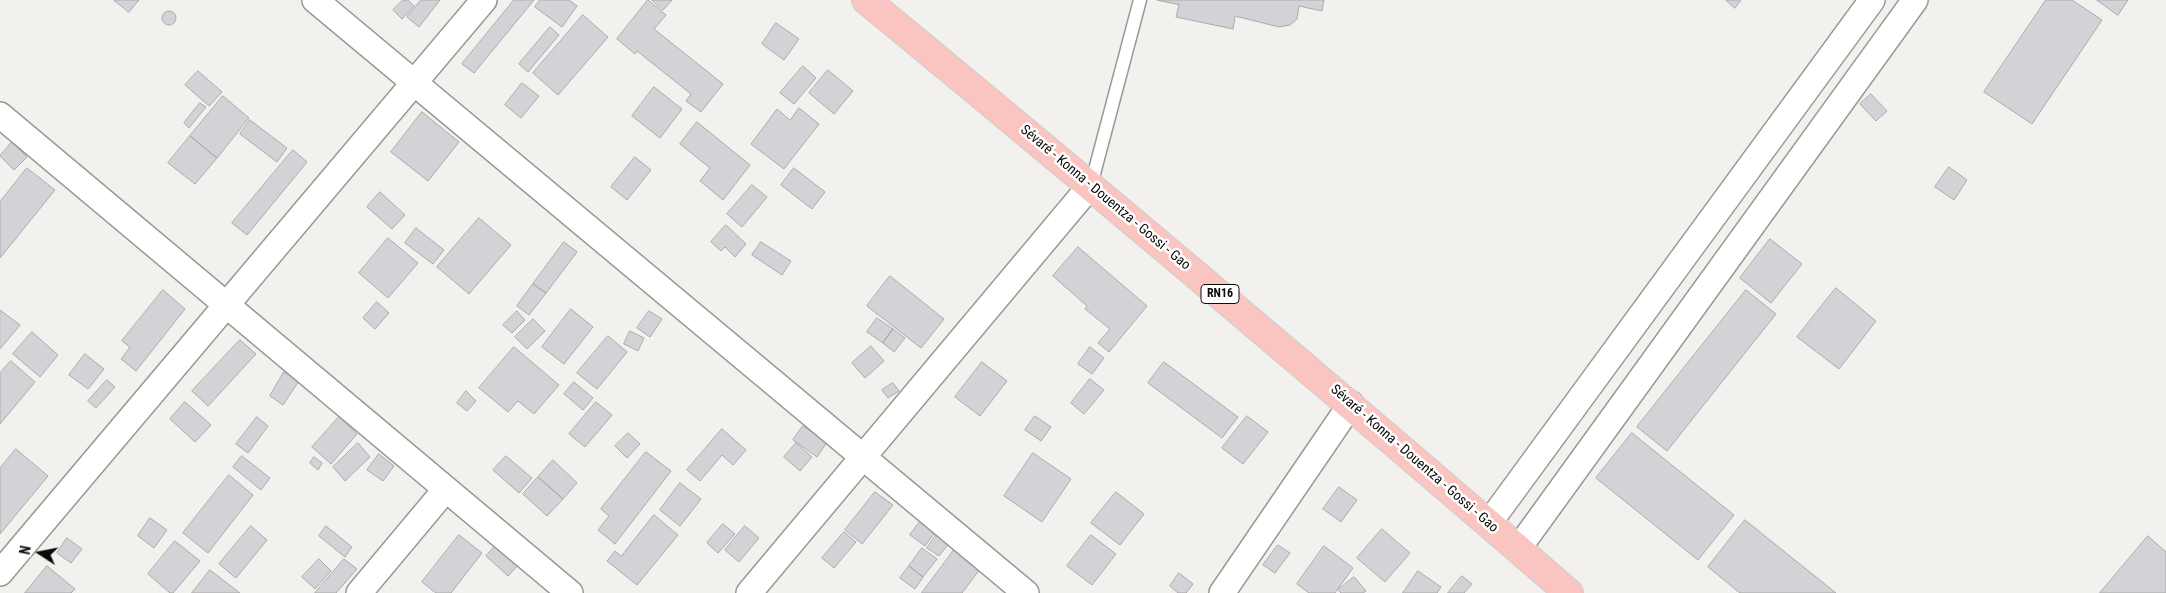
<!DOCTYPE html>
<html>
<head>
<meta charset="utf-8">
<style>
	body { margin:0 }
	#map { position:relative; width:2166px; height:593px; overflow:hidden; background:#f3f1ed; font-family:"Roboto Condensed",sans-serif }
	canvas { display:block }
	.north { position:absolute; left:15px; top:528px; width:50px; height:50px; -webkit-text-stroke:4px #fff; paint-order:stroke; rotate:281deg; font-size:14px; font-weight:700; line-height:20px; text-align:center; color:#0c0b0a }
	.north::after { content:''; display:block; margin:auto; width:18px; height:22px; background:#0c0b0a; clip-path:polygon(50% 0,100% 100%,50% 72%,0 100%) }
</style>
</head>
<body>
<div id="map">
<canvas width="2166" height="593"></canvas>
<div class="north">N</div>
</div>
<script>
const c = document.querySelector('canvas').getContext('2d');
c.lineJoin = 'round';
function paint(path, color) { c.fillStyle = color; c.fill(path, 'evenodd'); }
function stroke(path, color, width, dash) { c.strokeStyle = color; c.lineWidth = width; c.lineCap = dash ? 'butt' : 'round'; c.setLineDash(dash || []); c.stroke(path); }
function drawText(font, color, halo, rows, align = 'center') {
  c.font = font + ' "Roboto Condensed",sans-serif'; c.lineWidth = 5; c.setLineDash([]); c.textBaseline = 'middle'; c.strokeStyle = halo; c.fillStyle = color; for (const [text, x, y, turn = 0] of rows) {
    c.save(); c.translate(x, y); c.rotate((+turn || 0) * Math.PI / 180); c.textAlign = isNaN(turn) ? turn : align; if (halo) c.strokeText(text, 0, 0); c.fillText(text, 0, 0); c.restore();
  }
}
const building = new Path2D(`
	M114 0H139L129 12Z
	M403 0H408L414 6 402 19 393 10Z
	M421 0H440L419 27 407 17Z
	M514 0H534L474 73 462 64Z
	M540 0H569L577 6 562 27 535 7Z
	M648 0 666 15 654 29 723 84 701 112 686 101 691 94 637 51 635 54 617 39Z
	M652 0H672L663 10Z
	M1157 0H1324L1322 11 1299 6 1297 19 1290 25 1279 27 1235 16 1233 29 1176 17 1179 5Z
	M1726 0H1741L1735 8Z
	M2046 0H2072L2102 20 2032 124 1984 92Z
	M2097 0H2128L2118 15Z
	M162 18a7 7 0 1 1 14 0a7 7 0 1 1-14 0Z
	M583 15 608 37 558 95 533 73Z
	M776 23 799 39 784 60 762 44Z
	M550 27 559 35 528 72 519 64Z
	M803 66 816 78 794 104 780 93Z
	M828 70 853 91 834 114 809 93Z
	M198 71 222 92 209 106 185 85Z
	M522 83 539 96 521 118 505 105Z
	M654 87 682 109 660 138 632 116Z
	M1871 94 1887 111 1876 121 1860 104Z
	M223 96 249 118 217 158 190 136Z
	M200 103 206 107 189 128 184 123Z
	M799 108 819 124 784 169 751 144 777 109 790 120Z
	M422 112 459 142 428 181 391 152Z
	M250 120 287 148 277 162 240 134Z
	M697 122 750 165 723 200 700 181 710 168 680 144Z
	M190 136 217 158 195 184 168 163Z
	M12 142 27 157 14 170 0 156Z
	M293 150 307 162 247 235 232 223Z
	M635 157 651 170 627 200 611 187Z
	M1949 167 1967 180 1954 200 1935 187Z
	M27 168 55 190 0 258V202Z
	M794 168 825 192 812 209 781 185Z
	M752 185 767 197 742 227 727 214Z
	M380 192 405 215 392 229 367 207Z
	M479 218 511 245 469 294 437 267Z
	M726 225 746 244 735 257 725 247 721 251 711 242Z
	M416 228 444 250 433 264 405 243Z
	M388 238 418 263 388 298 359 273Z
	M1770 239 1802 264 1771 303 1740 278Z
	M564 242 577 252 546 293 533 284Z
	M761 242 791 261 782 275 752 255Z
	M1078 247 1147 306 1109 352 1098 343 1110 329 1085 309 1087 306 1053 276Z
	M890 276 944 319 921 348 867 306Z
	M533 284 546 293 529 315 517 306Z
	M1836 288 1876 321 1839 369 1797 337Z
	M163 290 185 309 136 371 121 359 130 347 122 341Z
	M1746 290 1776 314 1667 451 1637 427Z
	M377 302 389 313 375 329 363 318Z
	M571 309 593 327 564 364 542 347Z
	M0 310 20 325 0 349Z
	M517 311 525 320 512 333 503 325Z
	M649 311 662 319 650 337 637 328Z
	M877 318 893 329 883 343 867 332Z
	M533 319 545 331 527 349 515 337Z
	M893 329 905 338 894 352 883 343Z
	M630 331 644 338 638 351 624 344Z
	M32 332 58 355 40 377 13 354Z
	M608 336 627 352 597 389 577 373Z
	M240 340 256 354 208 406 192 391Z
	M871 346 884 361 865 378 852 363Z
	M514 347 559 385 534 414 518 401 508 412 479 388Z
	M1090 347 1104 358 1092 374 1078 364Z
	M85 354 104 369 88 389 69 375Z
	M11 361 35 382 0 424V373Z
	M982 362 1007 381 980 416 955 397Z
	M1164 362 1238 417 1222 438 1148 383Z
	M284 372 299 381 283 405 270 396Z
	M1090 379 1104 390 1084 414 1071 403Z
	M107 380 115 387 96 408 88 401Z
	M574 382 593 398 583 410 564 394Z
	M893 383 899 391 888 398 882 390Z
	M466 391 476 401 467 411 457 403Z
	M185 402 211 425 195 442 170 419Z
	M596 402 612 415 585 447 569 434Z
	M1035 416 1051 427 1041 441 1025 430Z
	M1247 416 1268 432 1243 464 1222 448Z
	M257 417 268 426 248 453 236 444Z
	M339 417 357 434 331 464 312 447Z
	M803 426 827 442 817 457 793 440Z
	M722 429 746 450 733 465 722 455 700 481 687 470Z
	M628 433 640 444 627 458 615 446Z
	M1632 433 1734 515 1698 560 1596 478Z
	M358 443 370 457 345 481 333 467Z
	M796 443 812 457 800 471 784 457Z
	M16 449 48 476 0 534V468Z
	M646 452 671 471 615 544 598 530 609 516 601 509Z
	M1033 453 1071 479 1042 522 1004 496Z
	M379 454 394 466 383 481 367 470Z
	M242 456 270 478 261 490 233 467Z
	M506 456 532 478 519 493 493 470Z
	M314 457 322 463 318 470 310 463Z
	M553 460 577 483 563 499 538 477Z
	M229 475 253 495 208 553 183 533Z
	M538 477 563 499 547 516 523 494Z
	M680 483 701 499 680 526 660 510Z
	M1339 487 1357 500 1341 522 1323 509Z
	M875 492 893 505 862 544 845 530Z
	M1116 492 1144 514 1120 545 1091 523Z
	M654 515 678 535 637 585 607 561 615 551 621 556Z
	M150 518 167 530 154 548 138 536Z
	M922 519 936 531 925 546 910 535Z
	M1745 520 1836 593H1740L1708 567Z
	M723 524 735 534 718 553 707 543Z
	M251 526 267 540 236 578 219 564Z
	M326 526 352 547 345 557 319 536Z
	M745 526 759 538 739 562 725 550Z
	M1382 529 1410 553 1385 582 1357 558Z
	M844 532 856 542 834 568 822 558Z
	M937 534 950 542 939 556 927 548Z
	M459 535 482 553 451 593H436L422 582Z
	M1091 535 1116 554 1092 585 1067 566Z
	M2148 536 2166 552V593H2100Z
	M67 538 82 549 71 563 57 553Z
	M175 541 200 561 173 593H170L148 574Z
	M499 542 521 562 508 576 486 556Z
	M1278 545 1290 553 1275 573 1263 565Z
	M1324 546 1353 568 1335 593H1309L1297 584Z
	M922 548 937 559 923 577 909 566Z
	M954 550 980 569 962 593H922Z
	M319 559 331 571 315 589 302 577Z
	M344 559 357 569 336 593H315Z
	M47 566 75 589 71 593H25Z
	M909 566 923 577 915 589 900 578Z
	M210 570 240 593H192Z
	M1418 571 1441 587 1437 593H1403Z
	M1179 573 1193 584 1186 593H1178L1170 586Z
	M1462 576 1472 584 1464 593H1448Z
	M1354 577 1366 591 1363 593H1341L1338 590Z`);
paint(building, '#d4d2d6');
stroke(building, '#aca9ad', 1);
const lane = new Path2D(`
	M1091 185 1140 0`);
const street = new Path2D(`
	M315 0 1026 593
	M0 115 570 593
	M1489 523 1872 0
	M1518 549 1915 0
	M0 573 484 0
	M359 593 446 489
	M749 593 1091 185
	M1222 593 1351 404`);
const primary = new Path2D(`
	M866 0C1103 195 1337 393 1569 593`);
stroke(lane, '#9b9995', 15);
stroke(street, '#9b9995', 28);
stroke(primary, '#cecece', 30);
stroke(lane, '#fff', 12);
stroke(street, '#fff', 25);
stroke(primary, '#fac5c1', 28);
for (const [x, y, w] of [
	[1220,294,38]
]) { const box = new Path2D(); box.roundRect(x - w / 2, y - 9.5, w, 19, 4); c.fillStyle = '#fff'; c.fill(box); stroke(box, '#0c0b0a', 1); }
drawText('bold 12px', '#0c0b0a', null, [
	["RN16",1220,294]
]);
drawText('14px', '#0c0b0a', '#fff', [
	["Sévaré - Konna - Douentza - Gossi - Gao",1105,198,40],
	["Sévaré - Konna - Douentza - Gossi - Gao",1414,459,41]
]);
</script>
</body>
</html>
